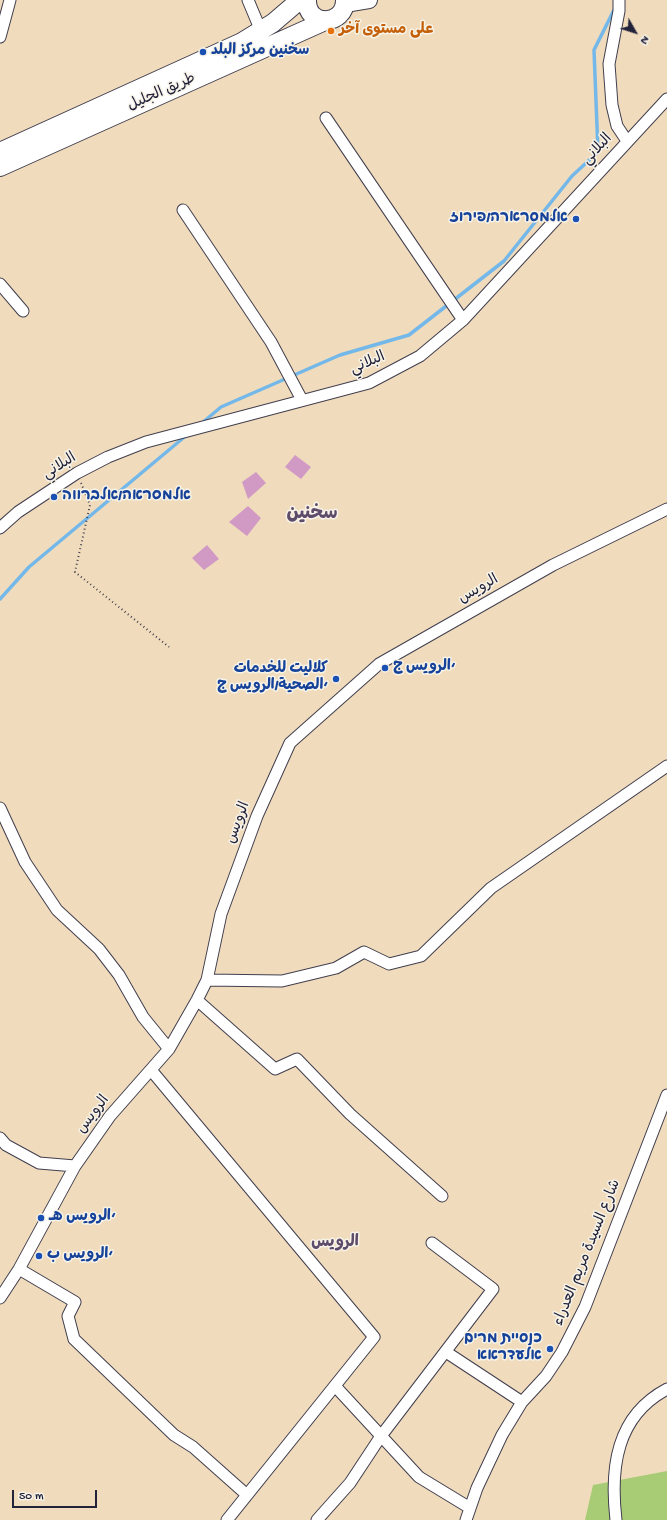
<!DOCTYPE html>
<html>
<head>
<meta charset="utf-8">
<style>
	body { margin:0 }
	#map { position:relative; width:667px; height:1520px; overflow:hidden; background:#f0dcbc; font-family:"Gochi Hand",sans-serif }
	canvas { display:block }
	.north { position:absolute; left:615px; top:12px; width:40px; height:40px; -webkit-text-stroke:3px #f7f3e8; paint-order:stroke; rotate:129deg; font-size:11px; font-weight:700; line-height:16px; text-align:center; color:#22223b }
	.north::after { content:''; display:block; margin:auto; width:14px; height:18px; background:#22223b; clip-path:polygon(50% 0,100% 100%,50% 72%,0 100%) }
	.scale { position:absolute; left:12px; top:1490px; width:85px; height:18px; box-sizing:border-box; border:2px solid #22223b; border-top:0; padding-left:5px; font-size:12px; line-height:14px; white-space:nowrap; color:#22223b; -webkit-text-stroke:3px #f7f3e8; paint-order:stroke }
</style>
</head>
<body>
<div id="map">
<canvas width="667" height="1520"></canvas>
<div class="north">N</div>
<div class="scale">50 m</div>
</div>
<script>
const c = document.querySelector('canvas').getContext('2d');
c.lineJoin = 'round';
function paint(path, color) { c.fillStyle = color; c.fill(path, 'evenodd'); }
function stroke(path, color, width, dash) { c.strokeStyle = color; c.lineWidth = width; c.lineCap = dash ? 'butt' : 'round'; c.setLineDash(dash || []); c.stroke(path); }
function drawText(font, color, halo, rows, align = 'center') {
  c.font = font + ' "Gochi Hand","Playpen Sans Arabic","Playpen Sans Hebrew",sans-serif'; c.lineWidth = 3; c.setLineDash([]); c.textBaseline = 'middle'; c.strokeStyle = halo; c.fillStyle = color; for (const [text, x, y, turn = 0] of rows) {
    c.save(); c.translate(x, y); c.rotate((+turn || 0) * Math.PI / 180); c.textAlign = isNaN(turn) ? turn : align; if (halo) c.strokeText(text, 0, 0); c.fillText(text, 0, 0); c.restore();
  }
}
paint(new Path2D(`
	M667 1471V1520H585L593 1485Z`), '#a8cc76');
stroke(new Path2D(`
	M202 423 221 407 340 355 409 335 504 261 572 176 598 152 594 50 616 6
	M0 599 29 567 188 434`), '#74b8ea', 3.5);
paint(new Path2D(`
	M295 455 311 467 301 479 285 467Z
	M256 472 266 483 248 499 242 482Z
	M248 506 261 518 247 536 229 522Z
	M207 545 219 559 204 570 192 558Z`), '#d19ac5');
const street = new Path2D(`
	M248 0 261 31
	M619 0V11L609 64 612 105 617 126 627 141
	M0 37 10 0
	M326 118 463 320
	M183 210 271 342 302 400
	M0 284 23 311
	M0 528 18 512 77 473 108 457 146 442 369 383 420 356 463 320 667 99
	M0 808 25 862 57 910 99 949 119 975 143 1017 169 1049
	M207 980 282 981 336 968 364 952 389 964 421 956 491 888 667 766
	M197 1000 275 1069 297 1059 350 1114 442 1196
	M151 1070 374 1337 227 1520
	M0 1138 6 1145 39 1163 75 1166
	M19 1269 75 1302 68 1316 74 1339 174 1435 193 1447 247 1495
	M0 1298 19 1269 75 1166 110 1116 169 1049 197 1000 207 980 221 914 257 816 290 743 379 664 553 565 667 509
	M446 1352 522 1402
	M335 1386 419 1477 470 1508
	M317 1520 350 1483 381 1436 493 1289 432 1243
	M466 1520 477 1488 502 1435 522 1402 546 1376 562 1352 585 1307 667 1095
	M616 1520C610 1468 616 1416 667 1389`);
const secondary = new Path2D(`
	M345 4 369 0`);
const primary = new Path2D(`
	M307 0C306 27 345 27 345 0
	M0 152 242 42 273 23 300 0
	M0 167 325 21`);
stroke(street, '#413e4e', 13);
stroke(secondary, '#413e4e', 18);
stroke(primary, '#413e4e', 20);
stroke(new Path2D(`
	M81 483 90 505 75 572 169 647`), '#413e4e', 2, [1, 3]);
stroke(street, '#fff', 11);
stroke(secondary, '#fff', 16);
stroke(primary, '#fff', 18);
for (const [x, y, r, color] of [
	[331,31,4,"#e8710a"],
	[203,52,4,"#1a4fb4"],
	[576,219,4,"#1a4fb4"],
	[54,497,4,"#1a4fb4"],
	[385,668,4,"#1a4fb4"],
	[336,679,4,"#1a4fb4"],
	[41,1218,4,"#1a4fb4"],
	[39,1256,4,"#1a4fb4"],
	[550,1349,4,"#1a4fb4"]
]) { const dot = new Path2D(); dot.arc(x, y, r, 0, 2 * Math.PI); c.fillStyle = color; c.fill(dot); stroke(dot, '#f7f3e8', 1.5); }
drawText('bold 15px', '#c56008', '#f7f3e8', [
	["على مستوى آخر",339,31]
], 'left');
drawText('bold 15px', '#164399', '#f7f3e8', [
	["سخنين مركز البلد",211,52],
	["אלמסרארה/פירוז",568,219,"right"],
	["אלמסראה/אלברווה",62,497],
	["الرويس ج‘",393,668],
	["كلاليت للخدمات",328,670,"right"],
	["الصحية/الرويس ج‘",328,687,"right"],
	["الرويس هـ‘",49,1218],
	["الرويس ب‘",47,1256],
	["כנסיית מרים",542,1340,"right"],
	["אלעדראא",542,1357,"right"]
], 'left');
drawText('15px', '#22223b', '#f7f3e8', [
	["طريق الجليل",162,93,-24],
	["البلاني",598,150,-47],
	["البلاني",368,364,-23],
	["البلاني",60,467,-32],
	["الرويس",479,590,-30],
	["الرويس",239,823,-69],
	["الرويس",94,1115,-53],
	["شارع السيدة مريم العدراء",588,1253,-68]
]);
drawText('bold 16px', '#5f4c6b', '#f7f3e8', [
	["الرويس",335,1244]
]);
drawText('bold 19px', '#5f4c6b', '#f7f3e8', [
	["سخنين",312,515]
]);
</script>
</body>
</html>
